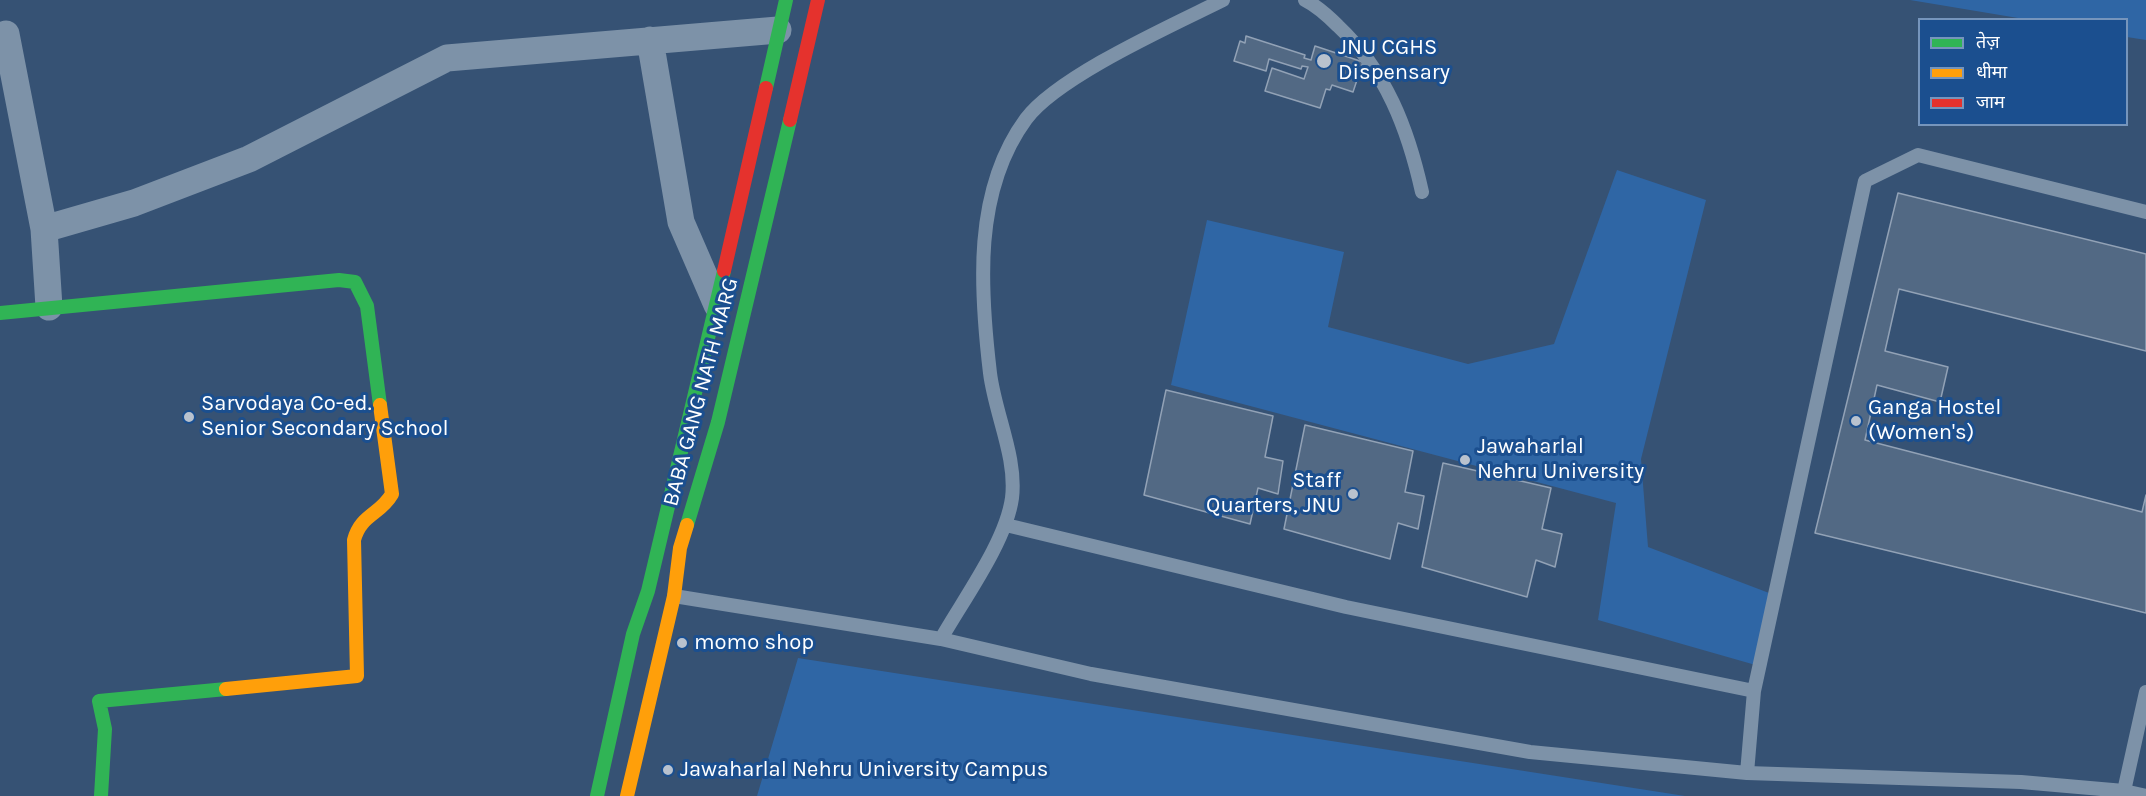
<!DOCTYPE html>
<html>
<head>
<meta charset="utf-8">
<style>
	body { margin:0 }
	#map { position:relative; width:2146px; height:796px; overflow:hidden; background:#365274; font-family:Karla,"Noto Sans Devanagari",sans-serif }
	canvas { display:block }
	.legend { position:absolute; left:1918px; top:18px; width:210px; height:108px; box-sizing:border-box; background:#1b4f8f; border:2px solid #7695bc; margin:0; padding:8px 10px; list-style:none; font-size:18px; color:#fff }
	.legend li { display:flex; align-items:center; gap:12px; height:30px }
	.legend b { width:30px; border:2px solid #7695bc }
</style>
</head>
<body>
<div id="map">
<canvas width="2146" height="796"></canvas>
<ul class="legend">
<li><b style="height:8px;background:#30b455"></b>तेज़</li>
<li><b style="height:8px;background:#ff9f0a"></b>धीमा</li>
<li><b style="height:8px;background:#e5322d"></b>जाम</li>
</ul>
</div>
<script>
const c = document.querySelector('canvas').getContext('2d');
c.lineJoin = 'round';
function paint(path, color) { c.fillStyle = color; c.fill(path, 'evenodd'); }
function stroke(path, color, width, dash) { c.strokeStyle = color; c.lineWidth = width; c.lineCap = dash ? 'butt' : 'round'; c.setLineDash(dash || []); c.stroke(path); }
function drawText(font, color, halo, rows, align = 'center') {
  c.font = font + ' Karla,sans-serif'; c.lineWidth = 6; c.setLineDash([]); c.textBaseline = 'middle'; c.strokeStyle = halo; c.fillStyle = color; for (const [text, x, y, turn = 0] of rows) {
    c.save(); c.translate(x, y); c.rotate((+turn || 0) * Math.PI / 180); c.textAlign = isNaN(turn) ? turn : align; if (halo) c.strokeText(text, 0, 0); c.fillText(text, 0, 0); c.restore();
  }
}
paint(new Path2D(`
	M1910 0H2146V40L2127 37 2126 20 2024 19Z
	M1617 170 1706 200 1641 459 1648 547 1777 596 1766 668 1598 620 1616 503 1171 385 1207 220 1344 252 1328 327 1468 364 1554 344Z
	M798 658 1685 796H757Z`), '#2f66a5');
const building = new Path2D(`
	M1246 36 1305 55 1304 58 1311 60 1315 46 1363 62 1353 92 1332 85 1330 90 1326 89 1320 108 1265 91 1272 68 1304 79 1308 67 1302 66 1301 69 1269 59 1266 71 1234 61 1240 41 1245 43Z
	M1898 193 2146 254V351L1899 289 1885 351 1948 367 1940 402 1877 385 1865 440 2142 512 2146 495V613L1815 533Z
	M1166 390 1273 416 1265 457 1283 461 1278 494 1258 488 1250 524 1144 495Z
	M1305 425 1413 451 1405 492 1424 496 1418 529 1398 523 1390 559 1284 529Z
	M1443 463 1551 488 1542 529 1562 534 1555 567 1536 560 1527 597 1422 567Z`);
paint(building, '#526984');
stroke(building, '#92a2b6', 1.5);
stroke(new Path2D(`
	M1305 0C1317 6 1328 16 1338 26 1386 71 1408 129 1422 192
	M1006 525 1346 607 1754 691
	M674 596 941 639 1091 674 1530 752 1747 773 2021 782 2124 791 2146 796
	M941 639C963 600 1006 542 1012 498 1017 457 995 414 990 373 980 289 973 191 1026 119 1058 76 1173 25 1223 0
	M1747 773 1754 691 1865 181 1918 155 2146 212
	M2124 791 2146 692`), '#7d92a8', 14);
stroke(new Path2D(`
	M6 34 44 229 49 307
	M650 40 681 222 717 305
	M44 229 134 203 249 159 447 58 778 30`), '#7d92a8', 27);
stroke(new Path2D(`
	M766 88 786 0
	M0 313 339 280 355 282 367 306 380 405
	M687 525 718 422 790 120
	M101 796 105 729 99 701 226 689
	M597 796 633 634 648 591 724 271`), '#30b455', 14);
stroke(new Path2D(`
	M226 689 357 676 354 540C361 514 380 515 392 494L380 405
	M627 796 674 596 680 548 687 525`), '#ff9f0a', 14);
stroke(new Path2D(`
	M790 120 818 0
	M724 271 766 88`), '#e5322d', 14);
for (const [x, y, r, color] of [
	[1324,61,8,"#b9c2ce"],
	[189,417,6,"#b9c2ce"],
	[1856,421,6,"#b9c2ce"],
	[1465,460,6,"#b9c2ce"],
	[1353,494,6,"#b9c2ce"],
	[682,643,6,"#b9c2ce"],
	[668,770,6,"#b9c2ce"]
]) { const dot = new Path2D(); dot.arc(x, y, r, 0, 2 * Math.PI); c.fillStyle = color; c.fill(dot); stroke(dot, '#1b4f8f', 2); }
drawText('22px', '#fff', '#1b4f8f', [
	["JNU CGHS",1338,48],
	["Dispensary",1338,73],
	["Sarvodaya Co-ed.",201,404],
	["Senior Secondary School",201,429],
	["Ganga Hostel",1868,408],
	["(Women's)",1868,433],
	["Jawaharlal",1477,447],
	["Nehru University",1477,472],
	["Staff",1341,481,"right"],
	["Quarters, JNU",1341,506,"right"],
	["momo shop",694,643],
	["Jawaharlal Nehru University Campus",680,770]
], 'left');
drawText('22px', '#fff', '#1b4f8f', [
	["BABA GANG NATH MARG",701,392,-75]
]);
</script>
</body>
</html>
